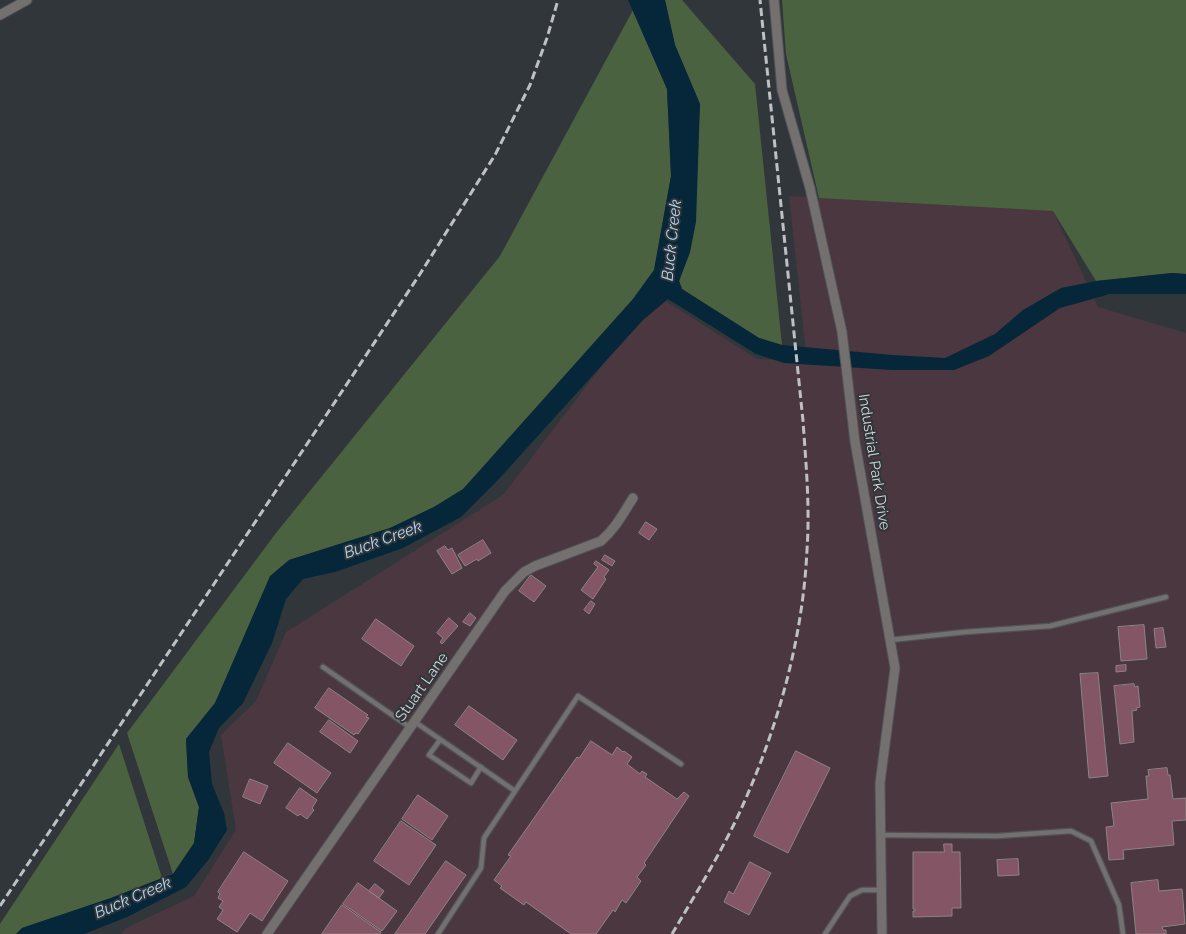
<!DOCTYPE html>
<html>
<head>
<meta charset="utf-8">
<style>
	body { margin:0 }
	canvas { display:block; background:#31363a }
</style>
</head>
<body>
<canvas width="1186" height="934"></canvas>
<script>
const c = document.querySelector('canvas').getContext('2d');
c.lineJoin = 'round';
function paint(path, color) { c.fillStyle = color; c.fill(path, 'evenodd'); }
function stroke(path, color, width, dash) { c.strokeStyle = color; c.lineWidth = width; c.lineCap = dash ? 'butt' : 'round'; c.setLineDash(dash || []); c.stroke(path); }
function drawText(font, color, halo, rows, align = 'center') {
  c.font = font + ' Raleway,sans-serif'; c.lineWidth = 4; c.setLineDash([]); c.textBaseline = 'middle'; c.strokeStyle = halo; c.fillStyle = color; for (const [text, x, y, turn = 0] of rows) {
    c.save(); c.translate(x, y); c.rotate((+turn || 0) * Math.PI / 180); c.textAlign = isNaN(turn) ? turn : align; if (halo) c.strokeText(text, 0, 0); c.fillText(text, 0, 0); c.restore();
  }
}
paint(new Path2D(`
	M789 196 1053 211 1098 307 1186 333V934H121L126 928 194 896 236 830 221 735 256 701 286 632 503 495 656 295 757 359 807 361Z`), '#4a373f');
paint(new Path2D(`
	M665 0H682L755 84 782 345 759 338 682 289 679 281 690 252 700 104 675 45Z
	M782 0H1186V274L1172 273 1096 281 1053 211 819 198 786 54Z
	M633 10 667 89 671 176 654 270 633 299 464 489 434 507 390 528 289 560 236 657 215 703 186 739 188 777 199 807 194 843 173 874 127 733 276 533 500 256Z
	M119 744 162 878 111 898 22 928 16 934H0V924Z`), '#4b6241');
paint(new Path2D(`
	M628 0H665L675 45 700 104 696 222 690 252 679 281 682 289 759 338 782 345 892 355 945 358 995 334 1023 310 1061 288 1096 281 1172 273 1186 274V294H1110L1060 308 989 356 954 370H892L784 363 756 354 668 299 643 320 497 481 461 517 403 548 335 572 303 579 286 599 272 643 243 703 219 728 209 752 212 784 224 813 227 830 209 859 186 887 127 917 84 934H16L22 928 111 898 173 874 194 843 199 807 188 777 186 739 215 703 270 576 289 560 390 528 434 507 463 489 633 299 654 270 671 176 667 89Z`), '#062639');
const building = new Path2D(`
	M646 522 657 529 649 540 639 533Z
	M483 540 491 553 478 561 477 559 465 566 458 555Z
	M445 546 448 550 452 548 462 568 452 574 437 551Z
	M605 555 615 561 612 566 602 560Z
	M596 561 609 570 604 577 606 579 593 599 581 590 598 567 594 564Z
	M531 575 546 586 534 602 519 591Z
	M591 601 595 604 589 614 584 610Z
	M470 613 476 618 470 626 463 622Z
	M449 618 458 626 442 644 440 642 443 638 437 633Z
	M376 619 414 646 401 666 362 639Z
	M1144 625 1147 659 1121 661 1118 627Z
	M1163 628 1166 647 1156 648 1154 629Z
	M1126 665V671L1116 672V666Z
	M1098 673 1108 776 1089 778 1080 674Z
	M1134 684 1135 687 1138 686 1140 707 1136 708 1137 710 1132 711 1134 742 1120 744 1114 686Z
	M329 688 368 715 366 717 369 718 358 734 356 733 354 735 315 708Z
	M469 706 517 740 503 760 455 725Z
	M329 720 358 741 350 753 320 732Z
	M591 741 612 755 617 747 623 752 624 751 632 757 627 764 640 774 642 771 647 774 645 777 677 799 684 792 689 796 644 863 646 865 637 877 641 881 626 903 622 900 615 912 613 910 596 934H571L526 902 524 905 500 888 502 886 494 880 511 856 508 855 577 757 579 758Z
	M288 743 331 773 317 793 274 763Z
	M796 751 830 768 788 853 754 836Z
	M1167 768 1168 775H1170L1173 799 1186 798V820L1172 821 1174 845 1123 850 1124 859 1109 860 1106 827 1114 826 1111 803 1148 799 1146 776H1149L1148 770Z
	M250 779 268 786 260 804 243 797Z
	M300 788 317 800 312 808 314 810 307 819 300 814 298 816 286 808Z
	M418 795 448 816 432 840 402 819Z
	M401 821 436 845 409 885 374 861Z
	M944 844H952V852H960L961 908H952V916L913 917V911H915V909H913V852H944Z
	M244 852 288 881 262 921 250 913 237 932 217 919 223 910 219 907 223 901 218 898 220 894 218 892Z
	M1018 859 1019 875 998 876 997 860Z
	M446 861 466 875 425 934H395Z
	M750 862 771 873 749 915 724 902 729 891 733 894Z
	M1158 880 1159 891 1182 889 1185 924 1162 927 1163 930H1166V934H1136L1131 883Z
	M358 883 397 911 382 931 343 904Z
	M375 884 384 891 379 898 369 891Z
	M342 905 381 932 380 934H322Z`);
paint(building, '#845564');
stroke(building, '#8b8485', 1);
const service = new Path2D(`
	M890 640 965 632 1050 626 1166 597
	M323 667 411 728
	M415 722 515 791
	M440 740 429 755 471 783 481 767
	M882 835 997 836 1071 831 1091 841 1119 905 1123 934
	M438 934 481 868 484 838 578 696 681 764
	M825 934 850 896 862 890H881`);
const minor = new Path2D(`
	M774 0 782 90 810 188 842 332 855 442 895 668 880 783 882 934
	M0 15 27 0
	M267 934 505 591 524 572 535 566 601 541C615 529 623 514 633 498`);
stroke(service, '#4f5357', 7);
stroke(minor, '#4f5357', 11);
stroke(service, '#73706f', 4.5);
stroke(minor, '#73706f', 9);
stroke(new Path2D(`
	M0 906 420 274 495 155 530 85 547 38 558 0
	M672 934C698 890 726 845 746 798 780 720 803 635 807 550 810 507 806 464 803 421L760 0`), '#bec1c4', 3, [8, 4]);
drawText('15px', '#d5d8da', '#31363a', [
	["Industrial Park Drive",874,462,81],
	["Stuart Lane",422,687,-55]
]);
drawText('italic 16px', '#b2d9f5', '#31363a', [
	["Buck Creek",672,240,-84],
	["Buck Creek",383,540,-20],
	["Buck Creek",133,898,-23]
]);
</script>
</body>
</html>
